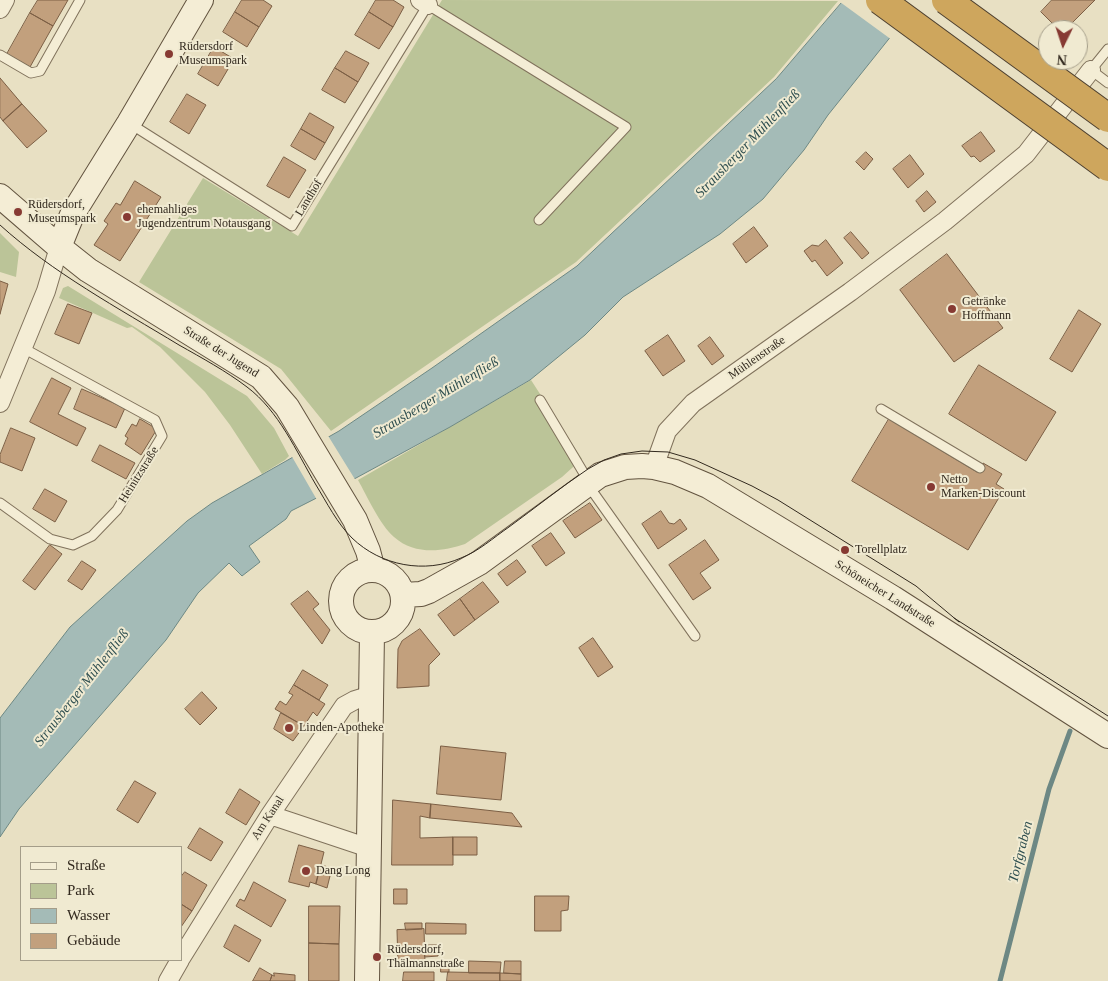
<!DOCTYPE html>
<html>
<head>
<meta charset="utf-8">
<style>
	body { margin:0 }
	#map { position:relative; width:1108px; height:981px; overflow:hidden; background:#e8e0c3; font-family:Georgia,serif }
	canvas { display:block }
	.legend { position:absolute; left:20px; top:846px; width:162px; height:115px; box-sizing:border-box; background:#f0ead1; border:1px solid #a49d89; margin:0; padding:6px 9px; list-style:none; font-size:15px; color:#32291e }
	.legend li { display:flex; align-items:center; gap:10px; height:25px }
	.legend b { width:25px; border:1px solid #a49d89 }
	.north { position:absolute; left:1038px; top:20px; width:50px; height:50px; box-sizing:border-box; background:#f0ead1; border:1px solid #a49d89; border-radius:50%; rotate:184deg; font-size:14px; font-weight:700; line-height:20px; text-align:center; color:#32291e }
	.north::after { content:''; display:block; margin:auto; width:18px; height:22px; background:#873a33; clip-path:polygon(50% 0,100% 100%,50% 72%,0 100%) }
</style>
</head>
<body>
<div id="map">
<canvas width="1108" height="981"></canvas>
<ul class="legend">
<li><b style="height:6px;background:#f4edd5"></b>Straße</li>
<li><b style="height:14px;background:#bbc498"></b>Park</li>
<li><b style="height:14px;background:#a4bbb7"></b>Wasser</li>
<li><b style="height:14px;background:#c2a07d"></b>Gebäude</li>
</ul>
<div class="north">N</div>
</div>
<script>
const c = document.querySelector('canvas').getContext('2d');
c.lineJoin = 'round';
function paint(path, color) { c.fillStyle = color; c.fill(path, 'evenodd'); }
function stroke(path, color, width, dash) { c.strokeStyle = color; c.lineWidth = width; c.lineCap = dash ? 'butt' : 'round'; c.setLineDash(dash || []); c.stroke(path); }
function drawText(font, color, halo, rows, align = 'center') {
  c.font = font + ' Georgia,serif'; c.lineWidth = 4; c.setLineDash([]); c.textBaseline = 'middle'; c.strokeStyle = halo; c.fillStyle = color; for (const [text, x, y, turn = 0] of rows) {
    c.save(); c.translate(x, y); c.rotate((+turn || 0) * Math.PI / 180); c.textAlign = isNaN(turn) ? turn : align; if (halo) c.strokeText(text, 0, 0); c.fillText(text, 0, 0); c.restore();
  }
}
paint(new Path2D(`
	M442 0 838 1 774 77 576 262 331 431 281 369 139 282 203 178 298 236Z
	M0 233 19 252 16 277 0 272Z
	M68 286 247 396 274 428 289 456 285 460 262 474 230 425 205 392 160 347 132 327 127 328 59 298 63 288Z
	M531 380 582 459 562 477 465 544C442 552 414 555 394 537 380 525 367 496 358 480Z`), '#bbc498');
const water = new Path2D(`
	M844 0H920L828 115 804 150 763 199 720 234 623 297 585 335 530 380 450 427 356 478 291 511 286 519 249 546 260 562 242 576 229 563 198 593 166 640 19 809 0 837V718L70 627 187 521 212 503 339 431 432 368 577 266 776 79Z`);
paint(water, '#a4bbb7');
stroke(water, '#6d8884', 1);
paint(new Path2D(`
	M841 0H922L892 40 840 2Z
	M327 434 356 481 317 500 291 455Z`), '#e8e0c3');
stroke(new Path2D(`
	M1000 981 1049 789 1070 731`), '#6d8884', 5);
const building = new Path2D(`
	M38 0H68L53 26 30 13Z
	M242 0H263L272 6 259 27 235 12Z
	M376 0H393L404 7 393 27 369 12Z
	M1052 0H1095L1065 30H1059L1041 12Z
	M235 12 259 27 247 47 223 32Z
	M369 12 393 27 379 49 355 35Z
	M30 13 53 26 30 67 7 54Z
	M214 47 234 59 218 86 198 74Z
	M346 51 369 63 358 82 335 68Z
	M335 68 358 82 345 103 322 90Z
	M0 78 22 104 3 121 0 117Z
	M187 94 206 105 189 134 170 122Z
	M22 104 47 131 27 148 3 121Z
	M310 113 334 127 325 143 301 129Z
	M301 129 325 143 315 160 291 146Z
	M981 132 995 151 980 162 974 156 971 157 962 146Z
	M866 152 873 159 864 170 856 162Z
	M910 155 924 174 908 188 893 169Z
	M284 157 306 170 289 198 267 186Z
	M135 181 161 197 120 261 94 245 108 224 104 221 116 203 120 205Z
	M927 191 936 202 924 212 916 201Z
	M754 227 768 246 746 263 733 244Z
	M851 232 869 253 862 259 844 238Z
	M826 240 843 263 827 276 815 260 812 262 804 251 812 245 818 246Z
	M947 254 1003 328 954 362 900 290Z
	M0 281 8 284 0 314Z
	M68 304 92 313 79 344 55 334Z
	M1079 310 1101 324 1072 372 1050 359Z
	M668 335 685 361 663 376 645 351Z
	M710 337 724 356 712 365 698 346Z
	M979 365 1056 412 1026 461 949 414Z
	M52 378 71 388 58 414 86 428 77 446 30 422Z
	M82 389 125 408 116 428 74 409Z
	M140 419 157 429 141 455 125 444 128 438 125 436 132 424 136 426Z
	M889 419 977 472 983 463 1002 474 996 484 1004 489 968 550 852 481Z
	M11 428 35 438 22 471 0 462V455Z
	M100 445 135 463 126 479 92 461Z
	M45 489 67 501 55 522 33 509Z
	M590 503 602 520 575 538 563 521Z
	M661 511 669 523 674 524 680 519 687 529 658 549 642 524Z
	M551 533 565 553 546 566 532 546Z
	M705 540 719 560 700 573 711 588 693 600 669 565Z
	M50 545 62 554 35 590 23 581Z
	M517 560 526 572 507 586 498 574Z
	M82 561 96 570 82 590 68 581Z
	M483 582 499 602 475 620 460 599Z
	M308 591 319 604 313 609 330 630 322 644 291 604Z
	M460 599 475 620 454 636 438 615Z
	M420 629 440 654 429 665V686L397 688 398 649 402 641Z
	M593 638 613 667 598 677 579 648Z
	M303 670 328 685 319 700 294 685Z
	M294 685 325 704 317 716 313 712 304 726 275 709 280 701 286 705 293 695 289 693Z
	M202 692 217 708 200 725 185 709Z
	M281 713 304 726 293 741 274 729Z
	M441 746 506 753 501 800 437 794Z
	M135 781 156 793 138 823 117 810Z
	M240 789 260 802 246 825 226 813Z
	M393 800 431 804 430 818 420 816V838L453 837V865H392Z
	M431 804 512 813 522 827 430 818Z
	M200 828 223 842 211 861 188 848Z
	M453 837H477V855H453Z
	M299 845 324 852 316 884 310 882 309 887 289 882Z
	M321 865 332 868 327 888 316 884Z
	M185 872 207 885 192 911 181 904V877Z
	M254 882 286 900 271 927 236 906 240 899 244 901Z
	M394 889H407V904H394Z
	M535 896H569L568 910 561 911V931H535Z
	M181 904 192 911 181 927Z
	M309 906H340L339 944 309 943Z
	M405 923H422V929L406 930Z
	M426 923 466 924V934H426Z
	M235 925 261 940 249 962 224 947Z
	M424 929 425 964 398 965 397 930Z
	M309 943 339 944V981H309Z
	M425 945H438V956L425 957Z
	M469 961 501 962 500 973H469Z
	M505 961H521V974L504 973Z
	M441 965 449 966V972H441Z
	M260 968 272 975 270 981H253Z
	M404 972H434V981H403Z
	M448 972 500 973V981H447Z
	M274 973 295 975V981H270L272 975 274 976Z
	M500 973 521 974V981H500Z`);
paint(building, '#c2a07d');
stroke(building, '#7c5f45', 1);
const lane = new Path2D(`
	M428 5 626 127 539 220
	M1108 49 1091 70 1108 83
	M0 55 31 73 40 71 80 0
	M129 123 292 226 429 3
	M540 400 589 482
	M881 409 980 468
	M588 485 695 636
	M0 503 50 539 73 545 92 536 117 510 162 436 155 420 23 348`);
const street = new Path2D(`
	M420 0 428 5
	M0 9 5 0
	M0 403 46 291 59 247
	M654 467 667 431 693 403 850 292 945 221 1026 154 1091 70
	M270 815 369 848
	M181 958 270 815 344 706 355 700 371 695
	M168 981 180 960`);
const secondary = new Path2D(`
	M0 196 59 247 88 270 261 377 287 407 355 520 368 551 373 570
	M59 247 72 215 129 123 201 0
	M341 601a31 31 0 1 1 62 0a31 31 0 1 1-62 0Z
	M403 595 421 594 429 591 479 563 600 475 625 467 642 466 654 467 675 472 708 486 893 598 1108 736
	M367 981 372 632`);
stroke(lane, '#80725c', 11);
stroke(street, '#80725c', 20);
stroke(secondary, '#62533f', 26);
stroke(lane, '#f4edd5', 9);
stroke(street, '#f4edd5', 18);
stroke(secondary, '#f4edd5', 24);
stroke(new Path2D(`
	M0 225C53 273 118 308 179 345 202 358 226 371 247 387 279 411 296 451 316 485 327 503 337 523 352 538 381 566 425 574 461 558 479 551 493 538 509 527 535 508 561 487 588 469L604 460 621 454 642 451 668 452 695 460 752 486 778 500 916 586 959 622
	M954 618 1108 716`), '#32291e', 1);
const highwayBridge = new Path2D(`
	M880 0 1108 167
	M946 0 1108 118`);
stroke(highwayBridge, '#4e4030', 30, []);
stroke(highwayBridge, '#cea65d', 28);
for (const [x, y, r, color] of [
	[169,54,5,"#873a33"],
	[18,212,5,"#873a33"],
	[127,217,5,"#873a33"],
	[952,309,5,"#873a33"],
	[931,487,5,"#873a33"],
	[845,550,5,"#873a33"],
	[289,728,5,"#873a33"],
	[306,871,5,"#873a33"],
	[377,957,5,"#873a33"]
]) { const dot = new Path2D(); dot.arc(x, y, r, 0, 2 * Math.PI); c.fillStyle = color; c.fill(dot); stroke(dot, '#f0ead1', 2); }
drawText('12px', '#32291e', '#f0ead1', [
	["Rüdersdorf",179,47],
	["Museumspark",179,61],
	["Rüdersdorf,",28,205],
	["Museumspark",28,219],
	["ehemahliges",137,210],
	["Jugendzentrum Notausgang",137,224],
	["Getränke",962,302],
	["Hoffmann",962,316],
	["Netto",941,480],
	["Marken-Discount",941,494],
	["Torellplatz",855,550],
	["Linden-Apotheke",299,728],
	["Dang Long",316,871],
	["Rüdersdorf,",387,950],
	["Thälmannstraße",387,964]
], 'left');
drawText('12px', '#32291e', '#f0ead1', [
	["Landhof",309,198,-59],
	["Straße der Jugend",221,352,32],
	["Mühlenstraße",757,358,-35],
	["Heinitzstraße",139,475,-58],
	["Schöneicher Landstraße",885,594,32],
	["Am Kanal",268,818,-57]
]);
drawText('italic 14px', '#2f4f50', '#f0ead1', [
	["Strausberger Mühlenfließ",748,144,-46],
	["Strausberger Mühlenfließ",436,398,-31],
	["Strausberger Mühlenfließ",82,688,-52],
	["Torfgraben",1021,852,-76]
]);
</script>
</body>
</html>
